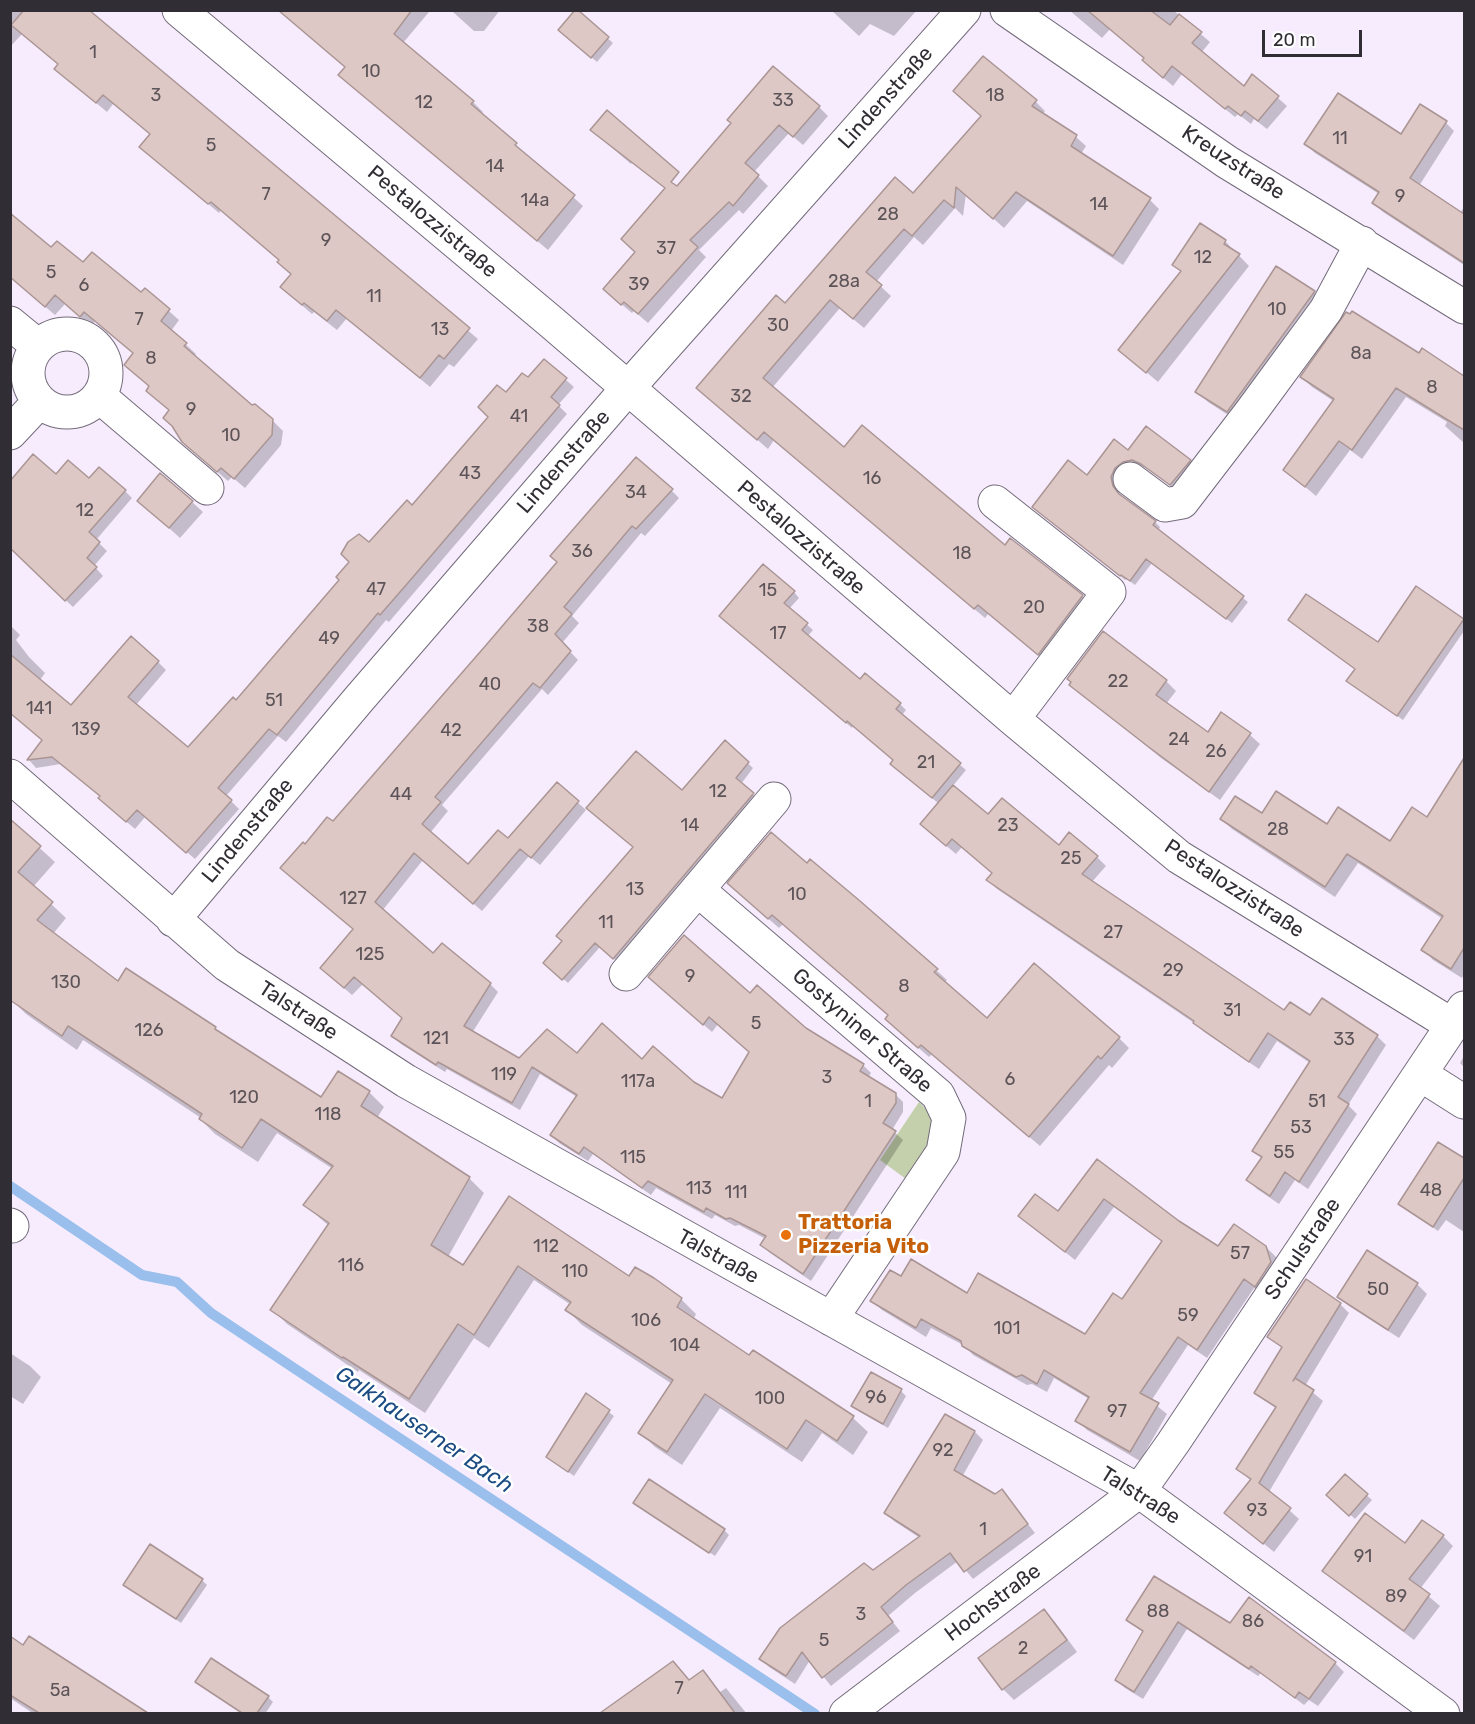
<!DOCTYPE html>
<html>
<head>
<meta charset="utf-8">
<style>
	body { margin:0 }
	#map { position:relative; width:1475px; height:1724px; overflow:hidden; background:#f6ecfe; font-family:Rubik,sans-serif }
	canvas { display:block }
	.frame { position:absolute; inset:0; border:12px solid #312d34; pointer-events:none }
	.scale { position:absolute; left:1262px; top:30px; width:100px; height:27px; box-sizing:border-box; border:3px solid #312d34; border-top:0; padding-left:8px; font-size:18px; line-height:21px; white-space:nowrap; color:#312d34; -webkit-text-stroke:4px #fff; paint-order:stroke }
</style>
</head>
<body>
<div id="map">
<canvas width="1475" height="1724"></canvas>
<div class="frame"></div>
<div class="scale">20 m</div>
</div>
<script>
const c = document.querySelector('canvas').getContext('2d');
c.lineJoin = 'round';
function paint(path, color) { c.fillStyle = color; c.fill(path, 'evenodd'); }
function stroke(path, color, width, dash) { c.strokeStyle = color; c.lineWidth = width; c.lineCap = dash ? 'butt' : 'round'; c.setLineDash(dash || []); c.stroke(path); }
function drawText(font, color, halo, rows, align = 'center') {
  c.font = font + ' Rubik,sans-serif'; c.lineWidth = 5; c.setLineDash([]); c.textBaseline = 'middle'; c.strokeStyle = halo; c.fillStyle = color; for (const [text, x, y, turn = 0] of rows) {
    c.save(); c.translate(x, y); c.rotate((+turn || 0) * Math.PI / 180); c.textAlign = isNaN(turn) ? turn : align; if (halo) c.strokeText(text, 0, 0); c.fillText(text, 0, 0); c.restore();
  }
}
paint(new Path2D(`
	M919 1102C925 1108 934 1116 934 1125 935 1142 915 1166 906 1179L880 1160Z`), '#c4d0ac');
paint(new Path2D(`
	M10 10H88L478 339 454 367 449 364 430 387 347 318 337 330 314 312 312 314 291 296 292 275 281 261 221 210 219 213 151 156V135L113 104 107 112 66 78 59 65 22 34 10 47Z
	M278 10H427L429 12 403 43 473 102 483 112 481 114 583 206 548 250 350 84 346 68Z
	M455 10H500L484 31H474L453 12Z
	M831 10H917L894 36 870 24 859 36Z
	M1069 10H1173L1210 42 1201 53 1244 88 1253 76 1287 106 1267 129 1254 119 1251 124 1238 114 1235 117 1182 74 1173 86 1153 69 1146 58 1110 29 1102 38Z
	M576 11 613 43 597 62 565 35Z
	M983 58 1036 102 1045 111 1043 114 1076 137 1086 146 1081 154 1150 200 1159 209 1123 265 1027 201 1004 228 966 194 963 216 955 208 923 245 914 237 876 282 891 296 864 328 840 308 772 388 844 449 1005 547 1010 540 1082 596 1092 606 1048 663 989 613 985 618 774 440 768 449 708 397 785 305 913 195 982 116Z
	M819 107 828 116 803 145 789 133 754 172 768 186 743 214 739 210 699 250 706 257 648 323 634 311 632 313 614 298 636 252 677 188 733 124Z
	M1446 123 1454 131 1419 186 1460 213 1464 207V265L1383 212 1374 203 1379 194 1315 153 1306 144 1401 136Z
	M597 135 646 146 631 164Z
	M1225 241 1249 266 1158 382 1120 350 1182 273 1174 265Z
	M51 249 141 295 145 290 179 320 171 331 196 354 193 357 251 407 272 420 283 431 281 445 245 488 232 477 228 481 194 452 170 411 158 401 151 387 126 365 134 354 95 321 91 326 65 304 55 315 10 277Z
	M1314 292 1325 303 1239 422 1208 402 1197 391Z
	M1423 350 1464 377V443L1445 426 1447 422 1406 397 1362 459 1350 450 1316 496 1285 470 1335 402 1312 387 1302 377 1419 355Z
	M544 361 574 387 558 405 567 414 389 622 386 620 286 742 278 736 226 796 239 809 195 859 145 817 135 829 108 806 101 797 61 764 36 768 29 760 44 740 10 712V625L20 635 16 640 29 657 45 673 40 680 72 707 158 662 166 670 136 705 188 749 236 702 370 545 412 507 490 417 506 394 528 380Z
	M1128 452 1190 461 1195 466 1175 489 1147 468 1138 465 1129 466 1116 483 1118 494 1155 522 1160 527 1158 531 1248 602 1232 623 1152 563 1135 585 1127 579 1125 580 1039 512 1087 477Z
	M56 476 89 480 125 491 132 498 96 540 107 551 94 566 103 576 73 607 10 548Z
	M671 490 679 498 645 536 641 533 572 616 579 623 562 643 578 660 548 695 542 689 442 805 448 811 430 833 468 866 508 841 557 784 586 810 540 865 529 856 482 911 423 860 382 911 434 955 490 984 498 992 472 1033 520 1060 577 1055 642 1061 693 1083 723 1100 751 1052 718 1024 712 1032 658 985 750 995 863 1065 871 1073 868 1078 895 1094 903 1102V1112L892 1130 903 1140 811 1281 770 1253 762 1245 766 1239 739 1225 735 1226 715 1215 712 1219 656 1188 651 1195 593 1154 588 1161 559 1143 551 1135 577 1097 540 1074 520 1110 447 1069 445 1072 401 1044 393 1036 404 1019 363 984 352 995 330 976 354 930 305 846 333 823 489 645Z
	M139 501 192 502 203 512 180 538Z
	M1416 588 1463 621 1464 631 1403 720 1348 681 1378 644Z
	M794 592 799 598 789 609 813 630 807 637 860 681 900 704 906 710 902 715 966 770 952 787 989 816 1059 847 1097 857 1106 866 1091 883 1285 1012 1311 1017 1377 1036 1386 1045 1348 1105 1357 1114 1308 1189 1295 1180 1279 1204 1257 1189 1248 1180 1262 1159 1254 1150 1310 1063 1277 1041 1259 1069 1204 1032 1197 1025 997 889 988 880 994 874 962 847 956 854 931 833 939 804 898 769 895 761 853 726 852 728 727 621Z
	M1166 681 1176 691 1166 704 1208 734 1222 714 1250 735 1260 744 1220 800 1161 758 1071 685Z
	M725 743 753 768 741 784 758 799 619 963 600 947 568 983 550 968 635 848Z
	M1464 761V974L1462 978 1433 960 1423 949 1443 919 1358 863 1335 897 1232 829 1222 819 1262 815 1327 826 1390 844 1427 819Z
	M10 821 55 862 33 887 66 918 53 934 118 983 215 1028 221 1034 322 1099 339 1073 369 1092 384 1107 377 1118 469 1178 484 1193 448 1257 464 1267 509 1198 630 1278 681 1299 696 1314 693 1320 750 1357 753 1352 853 1418 868 1432 853 1455 822 1433 802 1462 720 1408 682 1465 655 1447 640 1432 672 1384 582 1325 567 1310 571 1305 534 1280 489 1348 474 1338 425 1413 359 1370 358 1372 287 1324 272 1309 329 1226 305 1205 333 1169 277 1133 258 1162 215 1134 200 1119 201 1118 83 1040 77 1050 26 1014 11 999Z
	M808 865 936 970 947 980 944 983 987 1020 1119 1038 1129 1048 1112 1068 1109 1065 1040 1146 932 1054 929 1057 897 1029 889 1016 783 924 779 928 739 893Z
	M1464 1056V1067L1460 1063Z
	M1439 1144 1464 1160V1232L1446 1220 1438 1231 1399 1204Z
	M1098 1161 1178 1222 1219 1249 1266 1247 1276 1257 1280 1272 1265 1295 1254 1288 1207 1358 1188 1345 1151 1401 1167 1414 1140 1461 1087 1430 1077 1420 1089 1399 1054 1378 1047 1392 1032 1384 1027 1385 973 1355 965 1346 931 1328 926 1337 882 1310 872 1301 901 1278 968 1295 1086 1336 1123 1301 1163 1242 1114 1207 1075 1260 1020 1216 1059 1213Z
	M1367 1252 1417 1284 1427 1294 1399 1338 1349 1306 1339 1296Z
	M1340 1304 1349 1313 1305 1386 1323 1401 1269 1492 1299 1519 1274 1552 1226 1513 1251 1481 1238 1469 1277 1409 1256 1393 1283 1349 1269 1337Z
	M10 1353 30 1366 41 1377 23 1404 10 1396Z
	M901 1391 906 1396 888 1428 858 1411 853 1406Z
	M586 1396 614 1416 574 1476 548 1457Z
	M946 1416 975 1432 983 1440 962 1477 995 1496 1002 1491 1035 1533 973 1579 958 1561 915 1593 888 1616 900 1631 831 1686 810 1660 795 1684 769 1667 761 1658 920 1538 894 1521 886 1513Z
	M1345 1476 1372 1500 1355 1519 1328 1495Z
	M635 1503 724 1530 729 1535 715 1556Z
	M1443 1536 1453 1546 1420 1589 1440 1606 1414 1640 1335 1581 1324 1571 1405 1545Z
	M1155 1578 1230 1625 1249 1600 1335 1663 1344 1672 1318 1706 1309 1700 1304 1705 1261 1673 1258 1676 1187 1629 1143 1699 1125 1688 1117 1680 1144 1633 1128 1620Z
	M202 1580 207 1585 181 1623 125 1585Z
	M1044 1611 1055 1622 1077 1652 1014 1700 1003 1689Z
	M10 1638 139 1709 143 1714H34L10 1698Z
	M673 1663 690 1681 703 1672 720 1692 726 1688 747 1714H603Z
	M197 1682 268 1697 273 1702 265 1714H242Z`), '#0003');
stroke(new Path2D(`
	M10 1186 142 1275 177 1282 211 1313 815 1714`), '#9abfec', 10);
const building = new Path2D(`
	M24 10H89L470 328 444 359 439 355 420 378 336 310 327 321 304 303 302 305 280 287 291 274 277 262 279 260 211 202 208 204 139 147 150 134 103 95 96 103 54 69 58 64 11 25Z
	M278 10H412L394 34 474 101 471 104 517 143 515 145 575 195 537 241 338 75 345 67Z
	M575 10H578L609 37 591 58 558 30Z
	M1087 10H1150L1170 25 1179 14 1202 32 1192 43 1244 86 1252 74 1279 96 1258 121 1245 111 1241 116 1228 106 1225 109 1172 66 1163 78 1142 60 1144 58Z
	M983 56 1037 100 1032 106 1077 135 1071 146 1151 198 1113 256 1016 192 993 219 956 187 954 208 944 200 912 236 904 229 866 272 882 285 853 319 830 300 763 378 844 447 862 425 1005 545 1010 538 1083 595 1038 655 978 605 974 609 764 432 757 440 696 388 776 295 785 303 895 177 913 193 981 116 953 91Z
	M773 66 820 106 793 137 779 125 745 163 759 175 733 206 729 202 690 240 698 247 638 314 624 302 621 305 603 289 635 252 621 239 665 188 590 130 607 110 679 172 671 182 677 186 731 123 727 120Z
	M1338 93 1401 134 1420 104 1447 121 1410 178 1464 214V263L1372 203 1379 192 1304 144Z
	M10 213 51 247 57 241 83 262 92 252 141 292 145 288 170 309 161 321 187 343 184 346 252 405 255 404 273 419 272 435 234 479 221 468 217 472 182 442 172 426 163 418 169 410 146 391 149 386 124 365 133 353 84 312 80 317 55 295 45 307 10 277Z
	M1200 223 1226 240 1224 244 1240 254 1146 373 1118 350 1181 271 1172 265Z
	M1276 266 1315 291 1227 412 1195 392Z
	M1352 311 1419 353 1422 348 1464 376V430L1396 388 1352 450 1339 441 1305 487 1283 470 1334 399 1300 377 1346 312 1350 314Z
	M544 359 567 378 551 397 560 405 407 584 380 615 378 613 277 735 269 729 218 788 232 800 186 853 137 810 126 822 98 798 100 796 52 757 27 760 42 740 10 713V654L71 705 131 636 159 661 128 697 188 747 233 697 236 700 339 580 336 577 349 562 341 554 348 542 359 534 369 542 407 500 412 505 488 417 478 407 497 385 506 392 522 373 528 377Z
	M1146 426 1191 460 1170 485 1141 464 1132 460 1123 462 1115 468 1111 477 1113 486 1119 494 1156 521 1153 525 1244 596 1226 619 1146 559 1130 581 1121 575 1120 576 1032 507 1068 460 1087 475 1114 439 1128 450Z
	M33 454 56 474 68 460 89 478 99 467 126 490 89 532 100 542 87 558 97 567 65 601 10 548V481Z
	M636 457 673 489 636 529 632 526 564 607 572 614 555 634 571 651 540 688 533 683 435 797 441 802 422 824 468 864 498 830 508 838 557 782 579 801 531 858 520 849 473 904 414 853 375 902 433 953 442 943 491 983 464 1026 519 1058 547 1029 577 1053 602 1023 642 1059 653 1046 694 1082 722 1098 749 1052 709 1017 703 1025 648 977 684 935 750 993 757 985 806 1028 864 1064 860 1071 896 1093V1103L883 1123 896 1131 803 1274 760 1245 766 1236 730 1218 726 1219 706 1208 704 1212 648 1181 642 1188 584 1147 579 1154 550 1135 577 1095 532 1067 512 1103 438 1062 436 1065 391 1036 402 1018 354 977 344 988 320 968 353 929 280 868 303 842 305 844 327 817 333 821 487 644 557 562 550 556Z
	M160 473 193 501 169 528 137 501Z
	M763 564 795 591 784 603 808 623 802 630 860 679 865 673 878 684 901 703 896 709 961 763 932 798 890 764 893 760 847 721 846 723 719 616Z
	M1416 586 1464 619 1397 716 1346 681 1355 669 1288 620 1306 594 1378 642Z
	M1103 631 1167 680 1156 695 1208 732 1221 712 1251 733 1209 792 1150 748 1069 685 1071 682 1067 679Z
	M725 740 749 762 736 778 754 793 613 959 595 943 562 980 543 963 562 941 556 936 633 847 586 808 636 751 682 790Z
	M1464 758V948L1451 969 1421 950 1443 916 1368 867 1347 854 1325 887 1220 819 1235 796 1262 813 1276 791 1327 824 1338 807 1390 841 1412 807 1427 817Z
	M953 785 988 814 1002 798 1059 845 1069 832 1098 856 1082 874 1284 1010 1290 1002 1310 1015 1322 998 1378 1035 1338 1097 1349 1104 1299 1182 1285 1172 1270 1196 1246 1180 1262 1157 1252 1151 1310 1061 1268 1033 1249 1062 1193 1023 1194 1021 986 880 992 873 952 839 946 846 920 824Z
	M10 819 41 846 18 872 53 902 37 920 118 981 126 968 216 1027 215 1029 321 1097 338 1071 370 1091 361 1106 470 1177 431 1245 463 1265 509 1196 629 1276 635 1267 654 1278 682 1298 677 1307 749 1355 753 1350 854 1416 837 1441 806 1420 787 1449 705 1394 667 1452 638 1433 673 1380 565 1310 571 1302 518 1266 474 1335 458 1324 409 1399 343 1357 342 1358 270 1310 329 1223 303 1205 333 1166 261 1119 242 1148 199 1119 202 1114 68 1026 62 1036 10 1000Z
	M771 832 807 863 810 859 860 901 938 969 934 972 987 1018 1034 963 1120 1037 1101 1059 1098 1056 1029 1137 921 1045 918 1048 885 1019 888 1015 772 915 768 919 727 883Z
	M1438 1142 1464 1158V1178L1433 1227 1398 1204Z
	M1097 1159 1179 1221 1218 1246 1234 1224 1266 1246 1271 1262 1255 1287 1244 1279 1197 1350 1178 1337 1140 1393 1159 1403 1130 1452 1075 1421 1089 1397 1044 1370 1037 1384 1022 1375 1016 1377 962 1346 961 1341 921 1319 916 1328 870 1301 890 1270 901 1276 911 1259 967 1293 978 1273 1085 1334 1113 1293 1122 1299 1162 1241 1104 1199 1065 1252 1018 1216 1035 1194 1058 1211Z
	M1367 1250 1418 1283 1388 1330 1337 1297Z
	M1306 1279 1341 1303 1293 1381 1295 1378 1314 1390 1259 1483 1291 1508 1263 1544 1224 1513 1251 1479 1236 1469 1276 1407 1254 1393 1282 1347 1267 1337Z
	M871 1372 902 1389 883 1424 851 1406Z
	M586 1393 610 1410 568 1472 546 1457Z
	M945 1414 975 1431 954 1470 995 1494 1002 1489 1028 1524 964 1572 950 1553 906 1585 881 1607 893 1622 822 1678 802 1652 786 1676 759 1659 780 1628 864 1563 873 1570 920 1536 884 1513Z
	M1345 1474 1368 1494 1349 1516 1326 1495Z
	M649 1479 725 1529 709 1553 633 1503Z
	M1365 1513 1405 1543 1422 1520 1444 1535 1409 1579 1430 1594 1404 1631 1322 1571Z
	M150 1544 203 1579 176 1619 123 1585Z
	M1154 1576 1230 1623 1249 1597 1336 1662 1309 1699 1299 1692 1295 1698 1251 1666 1249 1669 1178 1622 1134 1692 1115 1680 1143 1631 1126 1620Z
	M1044 1609 1067 1640 1002 1690 978 1658Z
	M10 1636 23 1645 29 1636 148 1713H39L10 1695Z
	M211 1658 269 1696 257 1713H242L195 1682Z
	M673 1661 689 1680 703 1670 735 1713H600Z`);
paint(building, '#dec8c6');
stroke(building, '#aa9594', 1.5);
const minor = new Path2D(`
	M179 10 550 321 1013 719 1179 857 1452 1025
	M1007 10 1227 162 1464 307
	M10 323 38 346
	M28 373a39 39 0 1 1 78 0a39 39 0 1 1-78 0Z
	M99 396 207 488
	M10 433 39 402
	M1130 479 1165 505 1182 502 1251 412 1326 310 1362 243
	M995 502 1109 592 1013 719
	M10 776 227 965 406 1081 1139 1491 1443 1714
	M698 890 938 1095 949 1118 943 1152 831 1319
	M173 920 359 699 627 389 964 10
	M626 974 774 799
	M1420 1074 1464 1102
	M10 1225 12 1226
	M846 1714 1139 1491 1173 1443 1464 1008`);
stroke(minor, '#736b7a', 35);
stroke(minor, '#fff', 33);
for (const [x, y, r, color] of [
	[786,1235,6,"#e8710a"]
]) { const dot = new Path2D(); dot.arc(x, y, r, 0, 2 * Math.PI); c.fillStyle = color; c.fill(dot); stroke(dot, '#fff', 2); }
drawText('18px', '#5c5458', null, [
	["1",93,53],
	["10",371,72],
	["3",156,96],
	["18",995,96],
	["33",783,101],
	["12",424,103],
	["11",1340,139],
	["5",211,146],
	["14",495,167],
	["7",266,195],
	["9",1400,197],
	["14a",535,201],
	["14",1099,205],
	["28",888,215],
	["9",326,241],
	["37",666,249],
	["12",1203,258],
	["5",51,273],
	["28a",844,282],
	["39",639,285],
	["6",84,286],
	["11",374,297],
	["10",1277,310],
	["7",139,320],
	["30",778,326],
	["13",440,330],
	["8a",1361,354],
	["8",151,359],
	["8",1432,388],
	["32",741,397],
	["9",191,410],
	["41",519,417],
	["10",231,436],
	["43",470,474],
	["16",872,479],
	["34",636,493],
	["12",85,511],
	["36",582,552],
	["18",962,554],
	["47",376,590],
	["15",768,591],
	["20",1034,608],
	["38",538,627],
	["17",778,634],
	["49",329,639],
	["22",1118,682],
	["40",490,685],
	["51",274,701],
	["141",39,709],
	["139",86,730],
	["42",451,731],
	["24",1179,740],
	["26",1216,752],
	["21",926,763],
	["12",718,792],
	["44",401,795],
	["14",690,826],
	["23",1008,826],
	["28",1278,830],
	["25",1071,859],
	["13",635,890],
	["10",797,895],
	["127",353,899],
	["11",606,923],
	["27",1113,933],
	["125",370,955],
	["29",1173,971],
	["9",690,977],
	["130",66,983],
	["8",904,987],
	["31",1232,1011],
	["5",756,1024],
	["126",149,1031],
	["121",436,1039],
	["33",1344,1040],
	["119",504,1075],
	["3",827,1078],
	["6",1010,1080],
	["117a",638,1082],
	["120",244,1098],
	["1",868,1102],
	["51",1317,1102],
	["118",328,1115],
	["53",1301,1128],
	["55",1284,1153],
	["115",633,1158],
	["113",699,1189],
	["48",1431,1191],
	["111",736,1193],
	["112",546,1247],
	["57",1240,1254],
	["116",351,1266],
	["110",575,1272],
	["50",1378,1290],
	["59",1188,1316],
	["106",646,1321],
	["101",1007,1329],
	["104",685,1346],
	["96",876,1398],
	["100",770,1399],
	["97",1117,1412],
	["92",943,1451],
	["93",1257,1511],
	["1",983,1530],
	["91",1363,1557],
	["89",1396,1597],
	["88",1158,1612],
	["3",861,1615],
	["86",1253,1622],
	["5",824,1641],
	["2",1023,1649],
	["7",679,1689],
	["5a",60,1691]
]);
drawText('21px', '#312d34', '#fff', [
	["Lindenstraße",886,98,-48],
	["Kreuzstraße",1233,163,33],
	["Pestalozzistraße",432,222,40],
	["Lindenstraße",564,462,-49],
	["Pestalozzistraße",801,538,41],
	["Lindenstraße",248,831,-50],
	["Pestalozzistraße",1234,889,33],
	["Talstraße",298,1011,33],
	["Gostyniner Straße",862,1031,41],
	["Schulstraße",1303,1249,-56],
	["Talstraße",718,1257,29],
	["Talstraße",1140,1496,32],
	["Hochstraße",993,1603,-37]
]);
drawText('bold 21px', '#c56008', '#fff', [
	["Trattoria",798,1223],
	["Pizzeria Vito",798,1247]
], 'left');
drawText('italic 22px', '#1b4c83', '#fff', [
	["Galkhauserner Bach",424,1430,34]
]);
</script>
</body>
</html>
